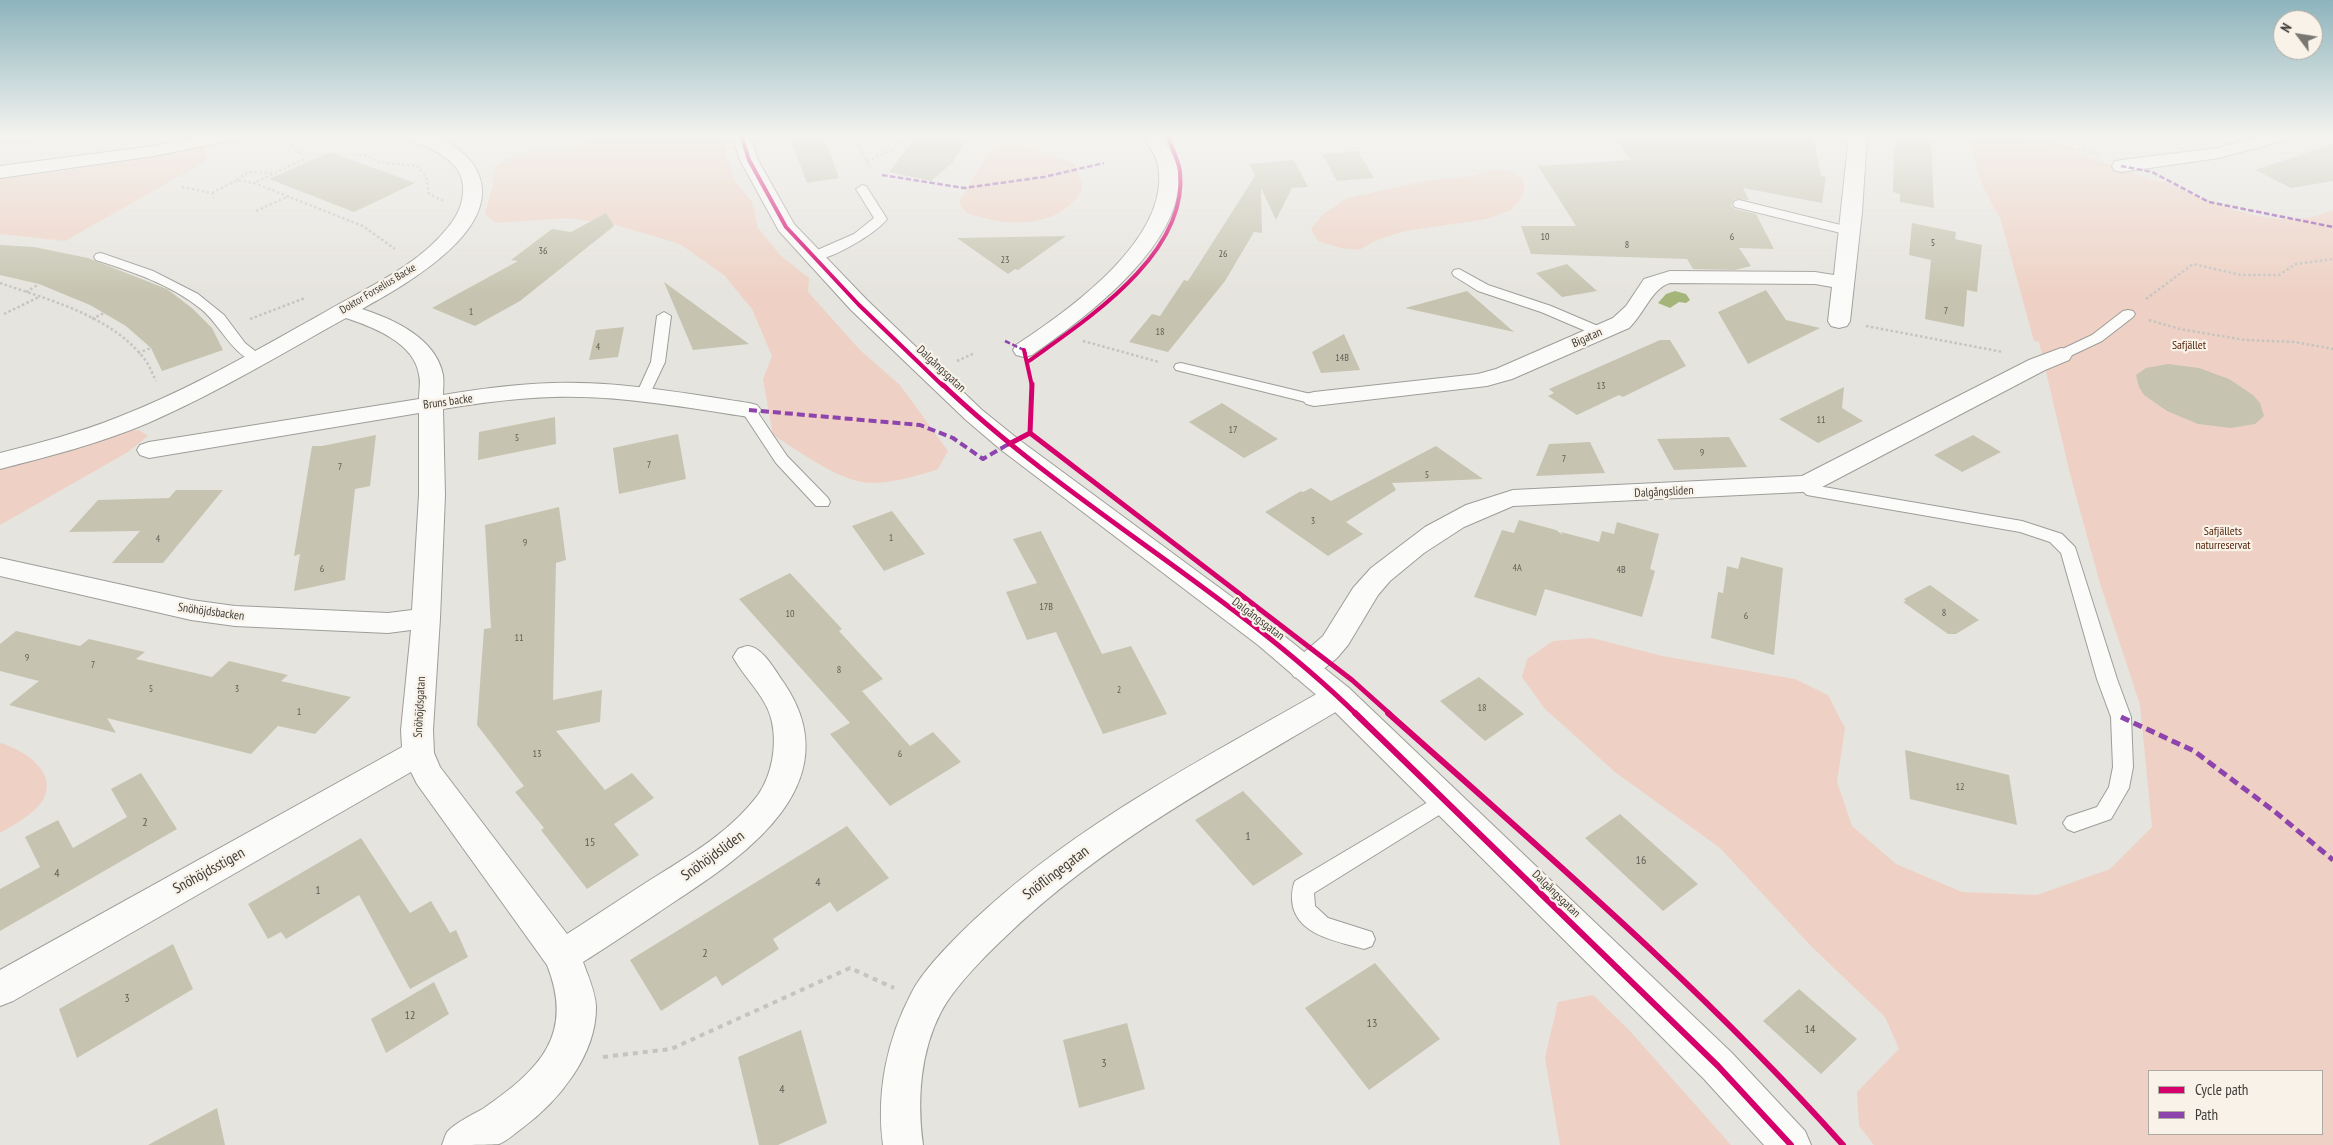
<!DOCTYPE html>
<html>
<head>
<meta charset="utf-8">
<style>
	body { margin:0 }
	#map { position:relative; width:2333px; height:1145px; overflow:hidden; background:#e6e4de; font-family:"PT Sans Narrow",sans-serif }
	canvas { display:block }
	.legend { position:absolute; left:2148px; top:1070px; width:175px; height:65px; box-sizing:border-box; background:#f8f2e8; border:1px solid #aea9a2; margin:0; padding:6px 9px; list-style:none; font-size:15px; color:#3e3c38 }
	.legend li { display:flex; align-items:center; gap:10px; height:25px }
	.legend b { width:25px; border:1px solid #aea9a2 }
	.north { position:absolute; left:2273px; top:10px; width:50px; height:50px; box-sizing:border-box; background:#f8f2e8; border:1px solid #aea9a2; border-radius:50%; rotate:301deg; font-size:14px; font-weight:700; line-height:20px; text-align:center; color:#3e3c38 }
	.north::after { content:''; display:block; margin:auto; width:18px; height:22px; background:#797772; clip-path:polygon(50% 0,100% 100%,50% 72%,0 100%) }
</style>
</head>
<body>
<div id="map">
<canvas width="2333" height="1145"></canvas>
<ul class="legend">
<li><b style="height:6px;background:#d6006c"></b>Cycle path</li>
<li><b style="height:6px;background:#8e44ad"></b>Path</li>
</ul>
<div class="north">N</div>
</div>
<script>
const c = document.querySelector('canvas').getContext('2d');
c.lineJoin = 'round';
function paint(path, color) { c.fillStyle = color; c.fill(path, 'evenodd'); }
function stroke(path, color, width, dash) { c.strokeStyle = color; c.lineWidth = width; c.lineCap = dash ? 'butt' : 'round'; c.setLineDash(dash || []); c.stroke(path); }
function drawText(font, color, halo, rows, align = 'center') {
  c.font = font + ' "PT Sans Narrow",sans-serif'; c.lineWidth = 4.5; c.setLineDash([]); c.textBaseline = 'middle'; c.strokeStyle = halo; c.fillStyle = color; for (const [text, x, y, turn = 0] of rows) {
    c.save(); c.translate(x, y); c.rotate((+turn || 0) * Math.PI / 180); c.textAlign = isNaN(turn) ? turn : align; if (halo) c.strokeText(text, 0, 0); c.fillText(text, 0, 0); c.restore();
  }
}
paint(new Path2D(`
	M596 135H725L726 156 735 181 752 202 758 228 780 255 809 278 808 292 860 350 900 385 948 451 938 469C918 476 883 486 862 482 834 477 797 450 773 435L763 379 772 356 752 309 724 275 680 244 616 225 568 218 495 223 485 214 493 183 495 165C506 161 517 154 529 152 555 147 573 158 596 135Z
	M1977 135H1999L2072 146 2075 153C2099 159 2120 169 2143 177 2153 181 2164 181 2173 185 2205 201 2256 221 2292 219 2307 219 2320 215 2333 210V1145H1874L1859 1126 1857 1092 1899 1049 1885 1017 1811 946 1720 848 1615 772 1544 708 1522 677 1527 659 1553 641 1592 638 1662 656 1795 679 1828 695 1845 728 1837 782 1852 826 1896 864 1962 892 2037 895 2110 869 2152 827 2140 705 2099 580 2070 474 2039 342 2034 341 2000 217C1984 194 1973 167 1972 139L1977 137ZM2149 1071H2322V1134H2149Z
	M1015 145 1043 152 1075 164C1077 170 1082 179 1082 186 1081 196 1077 199 1070 205 1041 230 999 224 966 213L959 202 987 156 997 146Z
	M204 146 208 160 65 241 0 234V178L57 172Z
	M1494 170 1510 171 1522 179 1525 189 1521 199 1511 210 1487 219 1405 231 1377 240 1359 250 1340 248 1318 241 1311 229 1322 215 1347 198 1430 180 1474 176Z
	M139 430 148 436 128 452 0 525V467L125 431Z
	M0 743C22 749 59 771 43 800 35 813 13 826 0 833Z
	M1593 995 1630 1031 1731 1145H1560L1545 1058 1558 1002Z`), '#eed1c4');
paint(new Path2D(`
	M1675 291 1686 294 1690 300 1686 303 1679 302 1670 308 1658 303 1666 294Z`), '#a4b57a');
paint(new Path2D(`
	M789 135H823L839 178 807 183Z
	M1614 135H1813L1821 176 1826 177 1822 203 1743 188 1749 200 1735 199 1731 205 1735 209 1756 214 1774 249 1739 248 1751 266 1735 270 1693 269 1687 259 1531 254 1521 226H1576L1538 166 1631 160Z
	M1898 135 1931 141 1934 208 1900 202V194L1893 192 1894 149Z
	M930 138 967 141 952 163 931 181 889 172 914 139 928 140Z
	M2333 144V181L2291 188 2255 170Z
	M1358 151 1374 178 1337 181 1322 154Z
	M330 152 415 183 354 212 269 179Z
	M1294 160 1308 187 1292 188 1276 220 1261 188 1262 233 1254 232 1225 281 1168 352 1129 342 1152 314 1160 316 1184 280 1188 281 1255 176 1249 164Z
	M606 213 614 226 520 301 475 326 432 308 518 261 511 260 552 229 571 232Z
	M1912 223 1956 232 1955 239 1982 245 1977 292 1967 290 1964 327 1925 319 1931 260 1909 255Z
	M1066 236 1018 270 1015 269 1008 274 957 238Z
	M0 245 34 247 88 258 167 289 193 309 212 328 223 350 162 371 151 348 126 326 90 305 39 284 0 275Z
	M1567 264 1597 291 1562 297 1536 273Z
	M664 282 749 344 693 350Z
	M1766 290 1786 320 1820 328 1748 364 1718 312Z
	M1467 291 1514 332 1405 308Z
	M624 327 618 357 589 360 596 330Z
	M1344 334 1360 370 1321 373 1312 352Z
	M1660 340H1670L1686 366 1623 397 1619 395 1577 415 1548 396 1554 393 1549 389Z
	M2168 364 2199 368 2229 379 2253 395 2260 403 2264 416 2255 424 2231 428 2198 424 2167 411 2144 395 2139 387 2136 375 2146 368Z
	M1844 387 1842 408 1863 421 1818 443 1779 419Z
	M1222 403 1278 439 1244 458 1189 422Z
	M555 417 556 444 478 460 479 432Z
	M678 434 686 479 619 494 613 448Z
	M376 435 370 486 355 489 345 580 294 591 300 554 294 556 312 446H322Z
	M1973 435 2001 452 1962 472 1934 455Z
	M1729 437 1747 467 1674 470 1657 439Z
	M1590 442 1605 473 1536 476 1549 444Z
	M1436 446 1483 479 1392 483 1396 490 1346 522 1363 534 1328 556 1265 512 1301 491 1303 492 1311 488 1331 501Z
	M176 490H223L163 563H112L140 531 69 532 98 500 169 498Z
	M559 507 566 560 556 563 553 700 602 690 600 722 556 731 605 790 632 773 654 798 614 824 639 855 587 889 541 830 544 828 515 792 524 786 477 725 484 629 491 628 485 525Z
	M892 511 925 554 884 571 852 526Z
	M1519 520 1556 530 1563 535 1561 532 1599 542 1602 531 1614 534 1617 522 1659 534 1650 569 1655 571 1642 617 1545 589 1536 616 1474 597 1502 530 1514 533Z
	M1041 531 1102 654 1131 646 1167 714 1103 734 1056 632 1027 640 1006 592 1037 583 1013 539Z
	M1741 557 1783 568 1774 655 1711 638 1718 592 1723 593 1727 566 1738 569Z
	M790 573 842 629 839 631 883 679 862 691 910 746 933 732 961 762 890 806 830 734 850 723 739 599Z
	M1930 585 1979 620 1956 634H1948L1903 602 1906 601 1904 599Z
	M16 631 80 646 89 639 145 652 136 659 212 677 229 661 288 675 281 681 351 697 315 734 278 726 251 754 107 718 116 733 9 705 39 681 0 671V644Z
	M1479 677 1524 714 1485 741 1440 701Z
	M1905 750 2009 775 2017 825 1910 799Z
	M141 773 177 829 0 931V889L40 867 25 837 58 820 73 848 127 817 111 789Z
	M1243 791 1303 854 1253 886 1195 820Z
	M1620 814 1698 884 1663 911 1585 838Z
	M847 826 889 878 837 912 830 902 773 939 779 949 722 986 716 976 661 1011 630 960Z
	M361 838 410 913 431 901 450 933 456 930 468 957 410 989 359 895 286 939 281 932 268 939 248 904Z
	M173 944 193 989 77 1058 59 1009Z
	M1375 963 1440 1039 1369 1090 1305 1008Z
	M434 982 449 1014 386 1053 371 1019Z
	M1799 989 1857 1039 1821 1074 1763 1021Z
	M1127 1023 1145 1089 1079 1108 1063 1040Z
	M801 1030 827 1123 778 1145H759L738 1057Z
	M217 1108 225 1145H148Z`), '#c6c4b0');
const service = new Path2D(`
	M862 185 866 186 887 219C877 233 826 264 808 260L806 257 808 254 854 234 874 218 856 189Z
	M1739 200 1853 228 1855 231 1849 235 1735 207 1733 204 1735 201Z
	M101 253 153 271 198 294 224 315 245 343 265 359 258 363C233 357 220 324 201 309 170 284 133 272 96 260L94 257 96 254Z
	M1459 269 1488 285 1551 306 1605 329 1607 332 1600 336 1595 335 1541 312 1478 291 1454 276 1452 273 1454 270Z
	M2128 310 2133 311 2135 314 2133 317 2102 341 2066 358 2061 359 2054 355 2056 352 2092 335 2123 311Z
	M664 312 671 316 665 362 648 398H638L636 395 651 362 657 316Z
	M1181 363 1319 396 1322 399 1314 404 1176 370 1174 367 1176 364Z
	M749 405 754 407 787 456 828 498 830 502 828 506H816L776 463 741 410Z
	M1802 479 1818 486 2022 521 2062 534 2075 547 2117 679 2131 717 2133 767 2129 788 2111 819 2074 832 2067 829 2063 823 2067 817 2097 807 2109 787 2113 767 2111 717 2097 679 2061 553 2050 542 2020 532 1807 495 1794 484 1796 480Z
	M1445 792 1452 795 1455 801 1452 807 1314 893 1315 906 1328 918 1372 932 1375 939 1372 946 1364 949C1337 941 1294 935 1292 900 1292 893 1292 888 1295 881Z`);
const minor = new Path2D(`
	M0 135H33L30 139 0 142Z
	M401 135C410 135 420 134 428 135 444 138 464 151 473 164 514 225 405 285 362 309 393 319 436 338 443 375 444 381 443 388 443 395 479 389 516 384 553 383 618 381 684 393 749 403L757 405 761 410 757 415 749 417C684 407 618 395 553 397 516 398 479 403 443 409L445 495 440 618 433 730 434 753 440 767 567 934C595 916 622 898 650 880 689 856 730 832 758 795 772 775 777 746 772 722 767 697 745 679 733 657L738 649C741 648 745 646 748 646 763 647 776 672 784 683 851 782 748 854 674 902 644 922 613 943 583 962 588 976 595 991 596 1006 597 1055 558 1102 521 1129 514 1134 507 1141 499 1144 490 1145 454 1145 442 1145 444 1141 445 1134 448 1131 455 1123 474 1114 484 1108 539 1070 575 1035 547 965L417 784 411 772 13 1001 0 1006V970L402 747 401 730 411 630 388 633 235 626 191 620 0 576V558L191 600 235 606 388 613 412 610 419 495V413L149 458 140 455 137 450 140 445 149 442 419 399C419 391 421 382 419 375 415 343 373 327 346 318 281 354 217 393 148 423 101 443 50 456 0 469V453C39 443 78 433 116 418 189 390 257 350 325 312 368 287 418 266 449 226 459 214 466 197 462 180 459 164 439 152 425 146 417 143 406 142 401 135Z
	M1142 135H1160C1165 144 1175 155 1177 165 1193 239 1084 319 1032 355L1024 357 1016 355 1013 350 1016 345C1068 311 1172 238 1158 165 1157 156 1147 144 1142 135Z
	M1849 135H1867L1862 212 1850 321 1847 326 1839 328 1831 326 1828 321 1832 287 1815 284 1670 283C1652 288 1644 314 1629 328L1512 379 1487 386 1314 406 1306 404 1302 399 1306 394 1314 392 1478 374 1496 369 1613 318 1626 306 1644 279 1670 271 1815 272 1834 275Z
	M2263 135H2292L2289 139 2219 158 2121 172 2114 170 2112 166 2114 162 2121 160 2218 148Z
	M2061 348 2069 350 2072 355 2069 360 2045 370 1822 487 1802 492 1513 506 1464 527 1424 553 1390 581 1378 595 1348 645 1337 658 1314 677 1304 680 1294 677 1289 669 1294 661 1323 636 1353 588 1371 568 1425 527 1466 505 1513 490 1802 476 2029 360Z
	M1338 684 1349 688 1353 696 1349 704C1229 776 1102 842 1002 940 983 958 953 989 941 1012 920 1052 917 1101 923 1145H883C876 1092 887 1039 912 992 923 970 956 937 974 920 1077 823 1205 758 1327 688Z`);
const tertiary = new Path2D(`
	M206 135H242L239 139 233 140 154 156 0 178V166L154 146Z
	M732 135H750L758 160 794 224 867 300 982 410 1018 439 1278 631 1349 688 1732 1053 1805 1131 1811 1145H1764L1704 1079 1327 704 1258 645 1000 449 966 420 851 310 779 231 740 160Z`);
stroke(service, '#9e9d99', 2);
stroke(minor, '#9e9d99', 2);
stroke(tertiary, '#9e9d99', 2);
stroke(new Path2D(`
	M280 135 304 156V159L254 183 363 226 395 249
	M853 135 870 167
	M2009 135 2099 154
	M354 154 368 156 378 162 417 166 426 176 429 194 444 201
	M867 161 892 150 905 135
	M237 180 248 172 275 173
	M182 187 212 193 214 198
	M212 193 237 180 254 183
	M256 211 289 196
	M0 283C49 300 109 315 143 357 149 364 152 373 156 381
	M26 292 39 284
	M2146 299 2193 264 2241 275H2279L2296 264 2333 259
	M4 314 39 297
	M92 319 104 313
	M250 319 305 298
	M2149 320 2180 329 2245 340 2295 342 2333 349
	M1866 326 2003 352
	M1083 341 1159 362
	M138 353 151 348
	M957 361 975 353`), '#c4c4c1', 2.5, [2.5, 2.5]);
stroke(new Path2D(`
	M603 1057 671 1049 850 968 894 988`), '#c4c4c1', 4, [5, 5]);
paint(service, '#fbfbfa');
paint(minor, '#fbfbfa');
paint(tertiary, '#fbfbfa');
stroke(new Path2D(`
	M2121 166 2152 172 2209 202 2333 227
	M882 175 964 188 1044 177 1104 163
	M1005 341 1024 350 1026 354`), '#8e44ad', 2.5, [5.5, 2.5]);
stroke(new Path2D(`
	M749 410 920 425 953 438 983 459 1012 442`), '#8e44ad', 4, [8, 4]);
stroke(new Path2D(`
	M2121 717 2194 751 2274 811 2333 860`), '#8e44ad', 5, [9, 5]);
stroke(new Path2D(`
	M741 135 749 160 786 227 859 305 943 386
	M1024 350 1032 386
	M1029 361C1087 319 1189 254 1180 171 1178 159 1171 146 1167 135`), '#d6006c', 4);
stroke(new Path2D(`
	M942 384C1070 506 1230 591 1356 714
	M1030 433 1352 680 1390 714
	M1009 444 1030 433 1032 384`), '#d6006c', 5);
stroke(new Path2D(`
	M1355 713 1718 1066 1791 1145
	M1388 713C1544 852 1704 989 1843 1145`), '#d6006c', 6);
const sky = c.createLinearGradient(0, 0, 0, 295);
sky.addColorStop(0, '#8db4bc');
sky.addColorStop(0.46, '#f4f3f0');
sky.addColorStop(1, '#f4f3f000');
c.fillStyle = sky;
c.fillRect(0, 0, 2333, 295);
drawText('10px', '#605e56', null, [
	["10",1545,237],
	["6",1732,237],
	["5",1933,243],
	["8",1627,245],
	["36",543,251],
	["26",1223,254],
	["23",1005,260],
	["7",1946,311],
	["1",471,312],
	["18",1160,332],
	["4",598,347],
	["14B",1342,358],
	["13",1601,386],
	["11",1821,420],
	["17",1233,430],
	["5",517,438],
	["9",1702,453],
	["7",1564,459],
	["7",649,465],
	["7",340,467],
	["5",1427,475],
	["3",1313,521],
	["1",891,538],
	["4",158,539],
	["9",525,543],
	["4A",1517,568],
	["6",322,569],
	["4B",1621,570],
	["17B",1046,607],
	["8",1944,613],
	["10",790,614],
	["6",1746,616],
	["11",519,638],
	["9",27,658],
	["7",93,665],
	["8",839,670],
	["5",151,689],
	["3",237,689],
	["2",1119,690],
	["18",1482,708],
	["1",299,712],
	["13",537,754],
	["6",900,754],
	["12",1960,787]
]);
drawText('11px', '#3e3c38', '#f8f2e8', [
	["Doktor Forselius Backe",378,289,-31]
]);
drawText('12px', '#3e3c38', '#f8f2e8', [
	["Bigatan",1587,338,-24],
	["Dalgångsgatan",941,369,43],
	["Bruns backe",448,402,-8],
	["Dalgångsliden",1664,492,-3],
	["Snöhöjdsbacken",211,612,8],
	["Dalgångsgatan",1258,619,37],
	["Snöhöjdsgatan",420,707,-87],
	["Dalgångsgatan",1556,894,44]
]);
drawText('12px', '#521e05', '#f8f2e8', [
	["Safjället",2189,346],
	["Safjällets",2223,532],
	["naturreservat",2223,546]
]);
drawText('12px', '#605e56', null, [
	["2",145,823],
	["1",1248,837],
	["15",590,843],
	["16",1641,861],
	["4",57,874],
	["4",818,883],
	["1",318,891],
	["2",705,954],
	["3",127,999],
	["12",410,1016],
	["13",1372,1024],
	["14",1810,1030],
	["3",1104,1064],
	["4",782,1090]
]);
drawText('15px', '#3e3c38', '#f8f2e8', [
	["Snöhöjdsliden",713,856,-36],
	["Snöhöjdsstigen",209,871,-29],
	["Snöflingegatan",1056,873,-37]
]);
</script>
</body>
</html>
